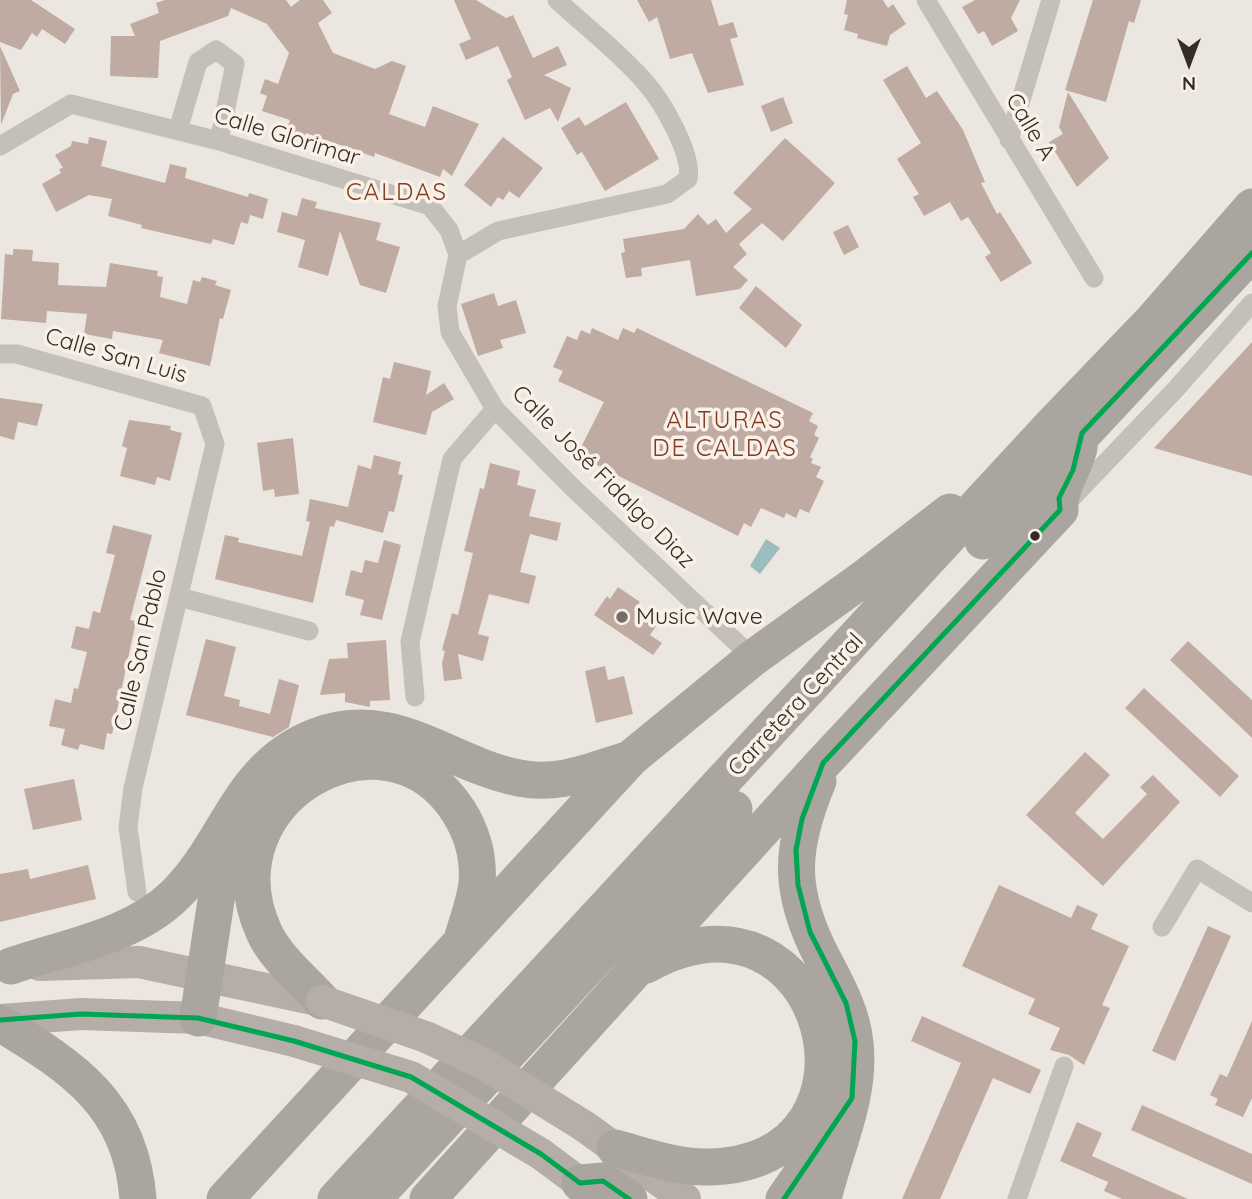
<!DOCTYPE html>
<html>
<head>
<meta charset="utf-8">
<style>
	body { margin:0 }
	#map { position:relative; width:1252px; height:1199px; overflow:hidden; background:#ece6e0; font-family:Quicksand,sans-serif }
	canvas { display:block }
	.north { position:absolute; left:1154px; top:28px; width:70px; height:70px; -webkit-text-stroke:5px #f9f1e7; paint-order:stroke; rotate:180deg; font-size:19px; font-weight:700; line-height:28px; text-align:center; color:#362c27 }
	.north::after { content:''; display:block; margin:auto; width:24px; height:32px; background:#362c27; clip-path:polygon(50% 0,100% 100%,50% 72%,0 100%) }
</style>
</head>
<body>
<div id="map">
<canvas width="1252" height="1199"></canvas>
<div class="north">N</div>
</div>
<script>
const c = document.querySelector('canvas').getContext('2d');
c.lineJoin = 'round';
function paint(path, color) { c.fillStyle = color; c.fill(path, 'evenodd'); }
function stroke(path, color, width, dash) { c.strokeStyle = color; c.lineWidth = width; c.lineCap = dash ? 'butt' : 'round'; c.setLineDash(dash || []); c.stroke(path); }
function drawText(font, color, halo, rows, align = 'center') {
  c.font = font + ' Quicksand,sans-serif'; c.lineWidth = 7; c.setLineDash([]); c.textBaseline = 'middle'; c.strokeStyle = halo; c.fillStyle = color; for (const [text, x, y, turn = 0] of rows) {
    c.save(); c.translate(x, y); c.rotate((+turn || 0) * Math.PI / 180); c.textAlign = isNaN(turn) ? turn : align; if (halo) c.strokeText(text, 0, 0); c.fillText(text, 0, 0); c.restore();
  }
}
paint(new Path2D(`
	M766 539 780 548 760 574 750 566Z`), '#9cbdbd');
paint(new Path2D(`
	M0 0H31L75 29 65 44 42 29 37 37 32 33 21 50 0 42Z
	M165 0H286L291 7 300 0H323L332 13 318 23 333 53 375 69 392 61 406 66 389 114 425 127 433 106 479 124 452 176 443 169 440 177 375 153 374 157 306 133 304 138 286 131 290 120 262 111 267 96 260 93 265 79 278 84 289 53 267 24 231 8 228 16 160 41 158 78 110 76 111 36H135L130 24 159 13 156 3Z
	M454 0H476L506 18 513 15 533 58 558 46 567 65 544 75 571 88 558 122 550 108 525 120 507 80 512 77 498 46 466 60 459 44 471 39Z
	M637 0H711L719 26 733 22 738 37 730 39 744 85 708 93 692 53 670 59 657 17 649 22Z
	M847 0H883L888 8 893 4 906 24 890 35 887 46 857 38 858 34 844 30 848 15 844 14Z
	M975 0H1020L1011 18 1018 31 992 46 984 31 978 34 962 7Z
	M1093 0H1141L1134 23 1129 21 1106 102 1065 90Z
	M0 46 20 91 13 94 1 125Z
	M907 66 926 98 937 91 963 130 985 182 981 183 997 214 1000 212 1032 263 1001 282 985 257 991 253 968 217 961 221 950 202 924 216 913 197 919 194 897 159 921 143 883 80Z
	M1068 92 1109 158 1077 187 1049 142 1063 134 1059 127Z
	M783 97 793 123 771 132 761 106Z
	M626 102 659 159 605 191 582 152 577 155 561 128 579 117 585 126Z
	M89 137 107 141 101 166 165 183 170 164 187 168 185 178 248 197 249 193 268 199 263 219 250 215 248 224 241 222 234 245 213 239 211 244 141 228 142 225 108 216 112 199 89 195 56 212 42 184 61 173 59 169 63 168 55 155 71 146 72 141 88 144Z
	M503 137 543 168 519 198 509 191 503 200 498 197 491 207 464 185Z
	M785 138 835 183 783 241 762 223 739 244 747 254 733 267 748 280 740 289 696 296 690 260 641 268 642 276 626 278 621 253 625 252 623 239 684 229 698 214 708 225 716 219 726 233 752 209 733 193Z
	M302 198 317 202 315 208 381 223 376 240 400 247 386 293 360 285 340 231 328 276 298 267 305 240 277 232 282 212 297 216Z
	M848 225 859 247 844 255 833 232Z
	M13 249 33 250 32 261 59 263 58 285 106 287 110 263 158 271 157 276 163 277 160 297 187 304 193 280 200 282 202 277 217 281 215 285 231 290 223 319 220 318 210 366 159 353 163 340 113 331 112 339 84 334 87 314 47 311 46 323 1 319 5 254 13 255Z
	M756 286 802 325 786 348 739 308Z
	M494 293 498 306 516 300 526 333 500 340 503 348 478 356 461 304Z
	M592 328 618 340 623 328 634 333 637 328 813 413 809 421 818 426 814 435 819 438 810 457 813 459 811 463 821 467 816 477 824 481 809 513 800 509 796 518 786 513 784 518 761 508 751 527 744 523 738 536 577 455 604 402 558 381 563 371 553 367 567 336 577 340 581 330 590 334Z
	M1252 342V476L1154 448Z
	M394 362 431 371 426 395 444 383 454 399 432 412 426 435 373 422 383 377 390 379Z
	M0 398 43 404 37 426 18 422 14 440 0 436Z
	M129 420 171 426 170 430 182 433 170 481 157 477 155 485 120 476 127 448 122 446Z
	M293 438 299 494 275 497 274 489 263 491 257 443Z
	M374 455 401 462 398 474 403 475 394 512 389 511 383 533 336 520 334 527 330 526 313 603 215 579 225 535 239 538 238 542 302 556 310 522 306 521 310 499 348 507 358 465 371 469Z
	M490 463 520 471 517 485 536 490 529 516 561 523 557 541 530 534 520 572 536 576 529 604 489 594 478 634 489 637 483 661 458 654 462 679 444 681 442 663 445 651 442 650 452 613 458 615 473 553 464 551 480 488 484 489Z
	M113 525 152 535 130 620 136 621 112 734 107 733 104 750 80 744 78 750 61 745 65 729 49 726 55 699 71 703 74 688 78 689 87 652 71 648 76 626 89 629 93 611 100 613 115 555 106 553Z
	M384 540 401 545 382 620 360 615 364 600 345 595 351 570 362 573 365 560 378 563Z
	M618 587 640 602 634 610 657 625 650 635 662 643 653 655 594 615 607 596 610 599Z
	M206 639 236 647 224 696 240 700 239 706 270 714 279 679 299 685 289 727 273 737 186 715Z
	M386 640 390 700 370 701V707L345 702V693L320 695 329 659 348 658 347 643Z
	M1188 641 1252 700V738L1170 660Z
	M605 666 608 680 624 676 633 714 596 723 585 671Z
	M1144 688 1239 776 1220 797 1125 708Z
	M1085 752 1110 775 1075 813 1103 839 1147 794 1140 787 1153 775 1180 802 1103 886 1026 815Z
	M74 779 82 820 33 830 24 789Z
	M88 865 96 899 0 922V874L28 869 30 879Z
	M999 885 1071 918 1077 905 1098 914 1091 929 1129 946 1102 1005 1110 1008 1084 1065 1069 1055 1050 1050 1060 1028 1028 1014 1035 999 962 966Z
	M1208 926 1231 936 1175 1061 1152 1051Z
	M922 1016 1041 1070 1030 1094 993 1078 940 1199H902L961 1063 911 1041Z
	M1252 1021V1098L1243 1117 1215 1105 1218 1099 1210 1095 1220 1074 1227 1077Z
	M1142 1105 1252 1154V1184L1131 1130Z
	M1077 1122 1102 1133 1092 1156 1188 1199H1122L1104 1191 1108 1182 1060 1161Z`), '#bfaba2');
stroke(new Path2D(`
	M557 0C586 27 619 52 645 82 662 101 693 154 688 179L667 194 498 231 458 255 447 306 450 332 495 409 571 486 753 658
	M926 0 1094 278
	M178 130 198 62 216 50 235 64 219 141
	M1009 140 1051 0
	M0 146 71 104 219 141 430 206 449 230 458 255
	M0 354H17L202 406 215 444 133 788 128 827 137 892
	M1068 502 1175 390 1252 303
	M179 597 309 631
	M415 697 410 642 452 459 495 409
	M1162 927 1197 869 1252 903
	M1017 1199 1064 1066`), '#c5bfb9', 19);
stroke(new Path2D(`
	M40 965 139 962 322 1001
	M0 1020 81 1014 198 1018 294 1041
	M584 1126 685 1199
	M541 1154 600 1198`), '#b4ada8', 32);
stroke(new Path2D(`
	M983 541 1252 253
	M818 781C789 850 788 892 823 959 837 986 852 1012 855 1043 861 1098 835 1147 823 1199
	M11 966C66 947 132 937 175 895 229 842 238 766 317 736 394 707 447 764 519 778 559 786 590 771 627 760
	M322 1001C303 980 275 957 264 932 204 800 385 695 459 812 472 833 479 858 477 883 475 902 467 922 462 940
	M198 1018 226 836
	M0 1023C74 1068 131 1105 138 1199
	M615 1148C645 1156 678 1168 709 1167 903 1163 828 864 646 965
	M580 1183 603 1181 629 1199
	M225 1199 631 758 753 658 867 576 950 512
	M336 1199 1052 425 1154 319 1252 207
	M373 1199 734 809
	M428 1199 823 763 1060 510C1058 489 1074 469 1079 448
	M784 1199 833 1129`), '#aba59f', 37);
stroke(new Path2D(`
	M322 1001 426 1037 482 1063 584 1126
	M294 1041 411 1077 541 1154`), '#b4ada8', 32);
stroke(new Path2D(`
	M0 1020 81 1014 198 1018 294 1041 411 1077 541 1154 580 1183 603 1181 629 1199
	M784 1199 852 1098 855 1041 846 1003 810 932 798 885 796 850 802 819 823 763 1060 510 1059 498 1073 470 1082 433 1252 253`), '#00a651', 5);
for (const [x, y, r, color] of [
	[1035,536,6,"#362c27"],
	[622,617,7,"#766d68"]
]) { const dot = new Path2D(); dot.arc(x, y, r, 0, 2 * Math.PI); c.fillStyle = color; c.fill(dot); stroke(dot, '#f9f1e7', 2.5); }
drawText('23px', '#362c27', '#f9f1e7', [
	["Calle A",1030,127,59],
	["Calle Glorimar",287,137,17],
	["Calle San Luis",116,356,16],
	["Calle José Fidalgo Diaz",603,477,45],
	["Calle San Pablo",141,650,-77],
	["Carretera Central",796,705,-47]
]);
drawText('23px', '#362c27', '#f9f1e7', [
	["Music Wave",636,617]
], 'left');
c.letterSpacing = '2px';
drawText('24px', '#833b22', '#f9f1e7', [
	["CALDAS",397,193],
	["ALTURAS",725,421],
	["DE CALDAS",725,449]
]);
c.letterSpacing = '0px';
</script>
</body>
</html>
